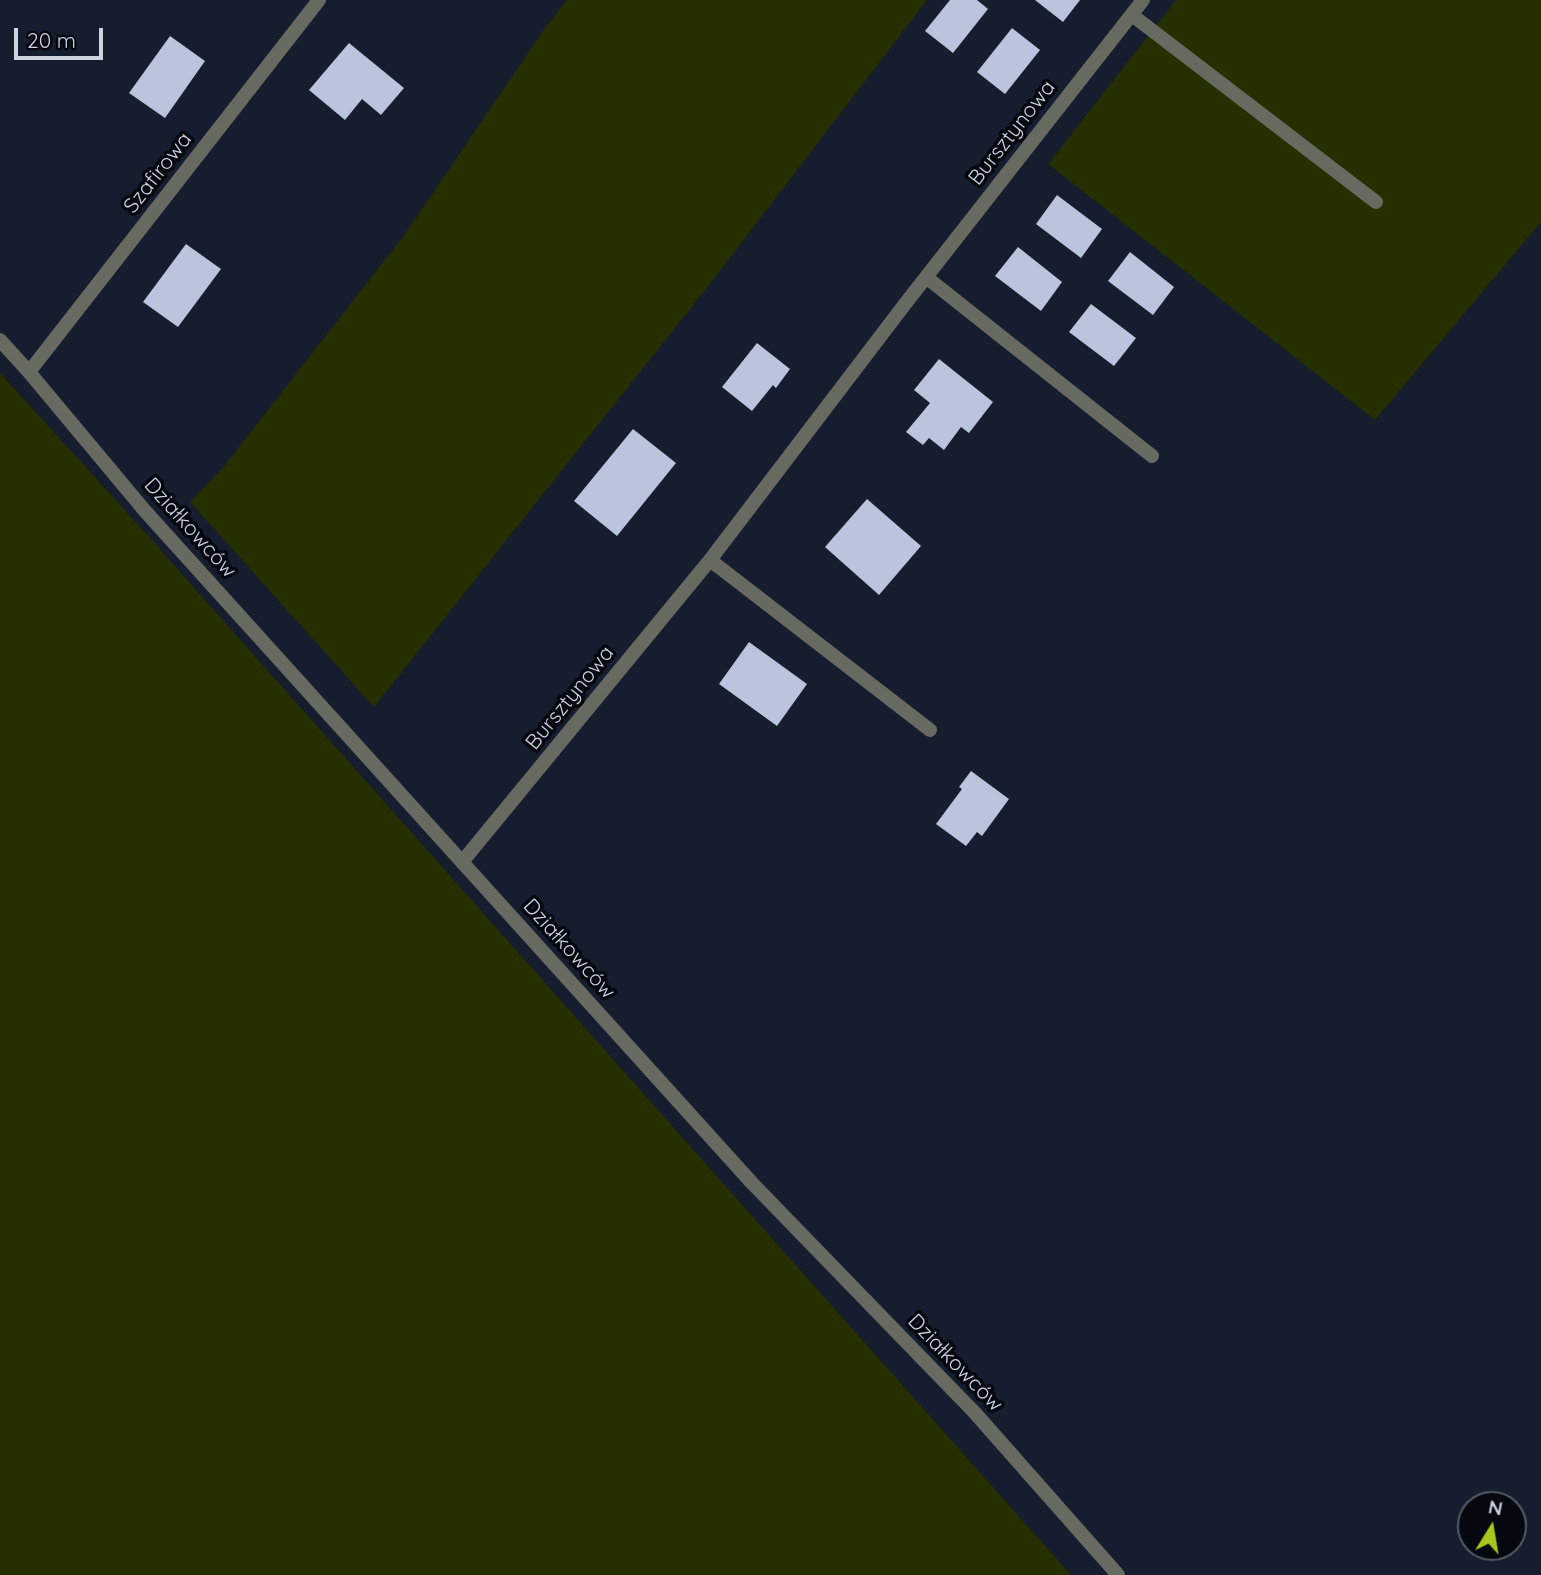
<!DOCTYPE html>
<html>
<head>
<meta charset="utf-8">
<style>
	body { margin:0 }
	#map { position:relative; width:1541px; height:1575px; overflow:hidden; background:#161d2e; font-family:Quicksand,sans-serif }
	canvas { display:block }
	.north { position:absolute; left:1457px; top:1491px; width:70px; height:70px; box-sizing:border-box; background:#05080f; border:2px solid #555962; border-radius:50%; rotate:11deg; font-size:19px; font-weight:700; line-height:28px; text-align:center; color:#cdd3df }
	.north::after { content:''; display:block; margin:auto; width:24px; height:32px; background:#a8c71d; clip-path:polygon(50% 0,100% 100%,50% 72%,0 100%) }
	.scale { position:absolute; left:14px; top:28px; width:89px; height:32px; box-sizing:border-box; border:4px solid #cdd3df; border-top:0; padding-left:9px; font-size:21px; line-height:24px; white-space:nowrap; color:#cdd3df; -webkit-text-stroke:5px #05080f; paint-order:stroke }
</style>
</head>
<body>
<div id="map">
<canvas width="1541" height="1575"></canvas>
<div class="north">N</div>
<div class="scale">20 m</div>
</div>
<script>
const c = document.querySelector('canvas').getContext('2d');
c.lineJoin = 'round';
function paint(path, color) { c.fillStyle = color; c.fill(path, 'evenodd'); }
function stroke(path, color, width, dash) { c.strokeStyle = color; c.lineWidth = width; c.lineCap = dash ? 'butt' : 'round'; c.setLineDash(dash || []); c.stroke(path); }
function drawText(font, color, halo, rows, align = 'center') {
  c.font = font + ' Quicksand,sans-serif'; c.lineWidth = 7; c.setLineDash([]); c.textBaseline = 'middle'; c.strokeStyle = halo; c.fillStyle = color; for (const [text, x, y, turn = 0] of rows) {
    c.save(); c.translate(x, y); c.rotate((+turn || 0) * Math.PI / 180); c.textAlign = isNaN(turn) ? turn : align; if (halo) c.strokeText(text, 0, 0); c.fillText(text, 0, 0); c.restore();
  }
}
paint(new Path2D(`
	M567 0H927L713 280 374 707 190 502 225 465 405 234 547 25Z
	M1176 0H1541V222L1375 420 1048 164Z
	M0 373 143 530 1071 1575H0Z`), '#252f00');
paint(new Path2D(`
	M950 0H977L988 9 953 53 925 31Z
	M1035 0H1080L1063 22Z
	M1012 28 1040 50 1005 94 977 72Z
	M170 36 205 61 165 118 129 93Z
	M349 43 404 88 381 115 362 99 345 120 309 90Z
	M1057 195 1102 229 1081 258 1036 224Z
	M186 244 221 269 178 327 143 302Z
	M1018 247 1062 282 1041 311 995 276Z
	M1130 252 1174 287 1153 315 1108 281Z
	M1091 304 1136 338 1114 366 1069 332Z
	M757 343 790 369 776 388 773 385 752 411 722 387Z
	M939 359 993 402 969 433 961 427 944 450 929 438 923 445 906 432 930 403 914 390Z
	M633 429 676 463 617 536 574 501Z
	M867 499 921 546 879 595 825 547Z
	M749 642 807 684 777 726 719 684Z
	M971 771 1009 799 982 836 977 832 966 846 936 824 962 789 959 787Z`), '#bac4dc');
stroke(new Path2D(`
	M1132 15 1376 202
	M926 277 1152 456
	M710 560 930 730
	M462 862 710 560 905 304 1143 0`), '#676a60', 14);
stroke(new Path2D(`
	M0 340 29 372 145 511 752 1183 975 1413 1118 1575
	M29 372 319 0`), '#676a60', 14);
drawText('21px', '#cdd3df', '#05080f', [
	["Bursztynowa",1012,133,-52],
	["Szafirowa",158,173,-52],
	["Działkowców",190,528,48],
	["Bursztynowa",570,698,-51],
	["Działkowców",569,949,48],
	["Działkowców",955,1363,46]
]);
</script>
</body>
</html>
